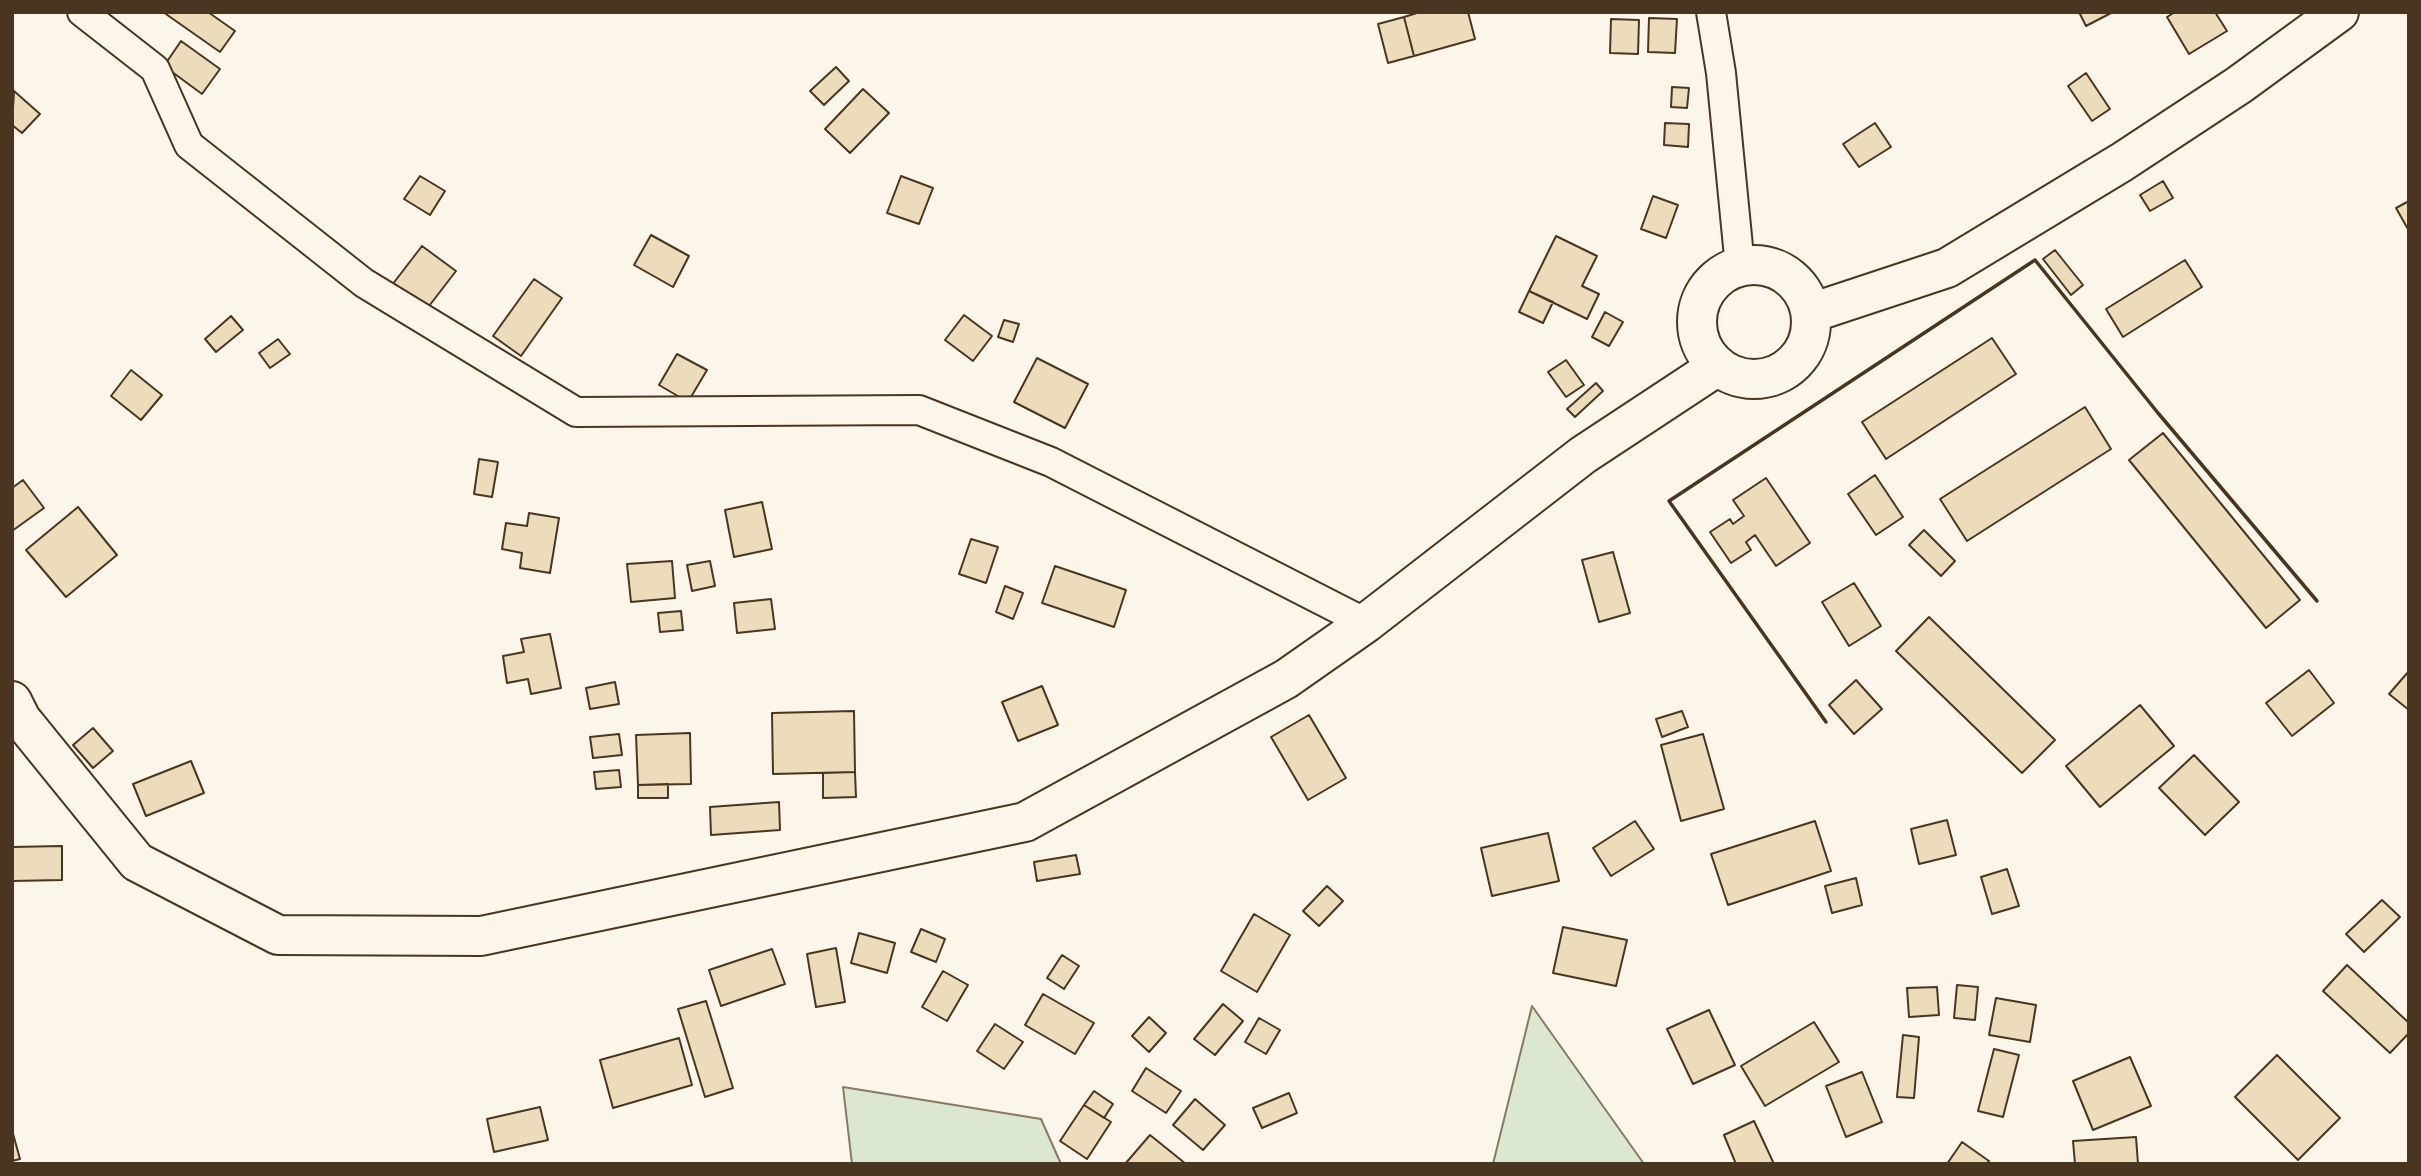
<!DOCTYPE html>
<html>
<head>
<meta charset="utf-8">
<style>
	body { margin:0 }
	#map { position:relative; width:2421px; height:1176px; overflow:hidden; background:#fbf6e9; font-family:"Work Sans",sans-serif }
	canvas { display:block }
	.frame { position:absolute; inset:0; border:14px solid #4a3520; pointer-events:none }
</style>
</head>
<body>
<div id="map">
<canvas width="2421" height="1176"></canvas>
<div class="frame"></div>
</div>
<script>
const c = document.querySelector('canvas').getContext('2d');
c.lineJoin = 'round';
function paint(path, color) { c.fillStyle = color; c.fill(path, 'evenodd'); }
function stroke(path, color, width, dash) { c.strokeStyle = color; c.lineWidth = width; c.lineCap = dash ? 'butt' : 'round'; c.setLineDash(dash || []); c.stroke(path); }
const green = new Path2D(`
	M1532 1006 1644 1164H1493Z
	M843 1087 1041 1119 1061 1164H852Z`);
paint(green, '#dce7d0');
stroke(green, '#887966', 2);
const building = new Path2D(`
	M163 12H208L235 31 220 52Z
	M1420 12H1468L1475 39 1414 56 1404 17Z
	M2079 12H2113L2086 26Z
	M2175 12H2215L2227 31 2189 54 2167 17Z
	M1404 17 1414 56 1388 63 1378 24Z
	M1649 18 1677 19 1675 53 1648 52Z
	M1611 19 1639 20 1638 54 1610 53Z
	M181 41 220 69 202 94 164 66Z
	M836 67 849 81 824 105 810 91Z
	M2086 73 2110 109 2092 121 2068 86Z
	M1672 87 1689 88 1687 108 1671 107Z
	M863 89 889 113 850 153 825 129Z
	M14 91 40 114 22 133 12 125Z
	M1665 123 1689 124 1688 147 1664 145Z
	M1875 123 1891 147 1859 167 1843 144Z
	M420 176 445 191 430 215 404 199Z
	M901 176 933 188 919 224 887 213Z
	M2163 181 2173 198 2150 211 2140 195Z
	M1653 196 1678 205 1666 238 1641 229Z
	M2409 201V231L2396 208Z
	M651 235 689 256 673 287 634 265Z
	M1556 236 1597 256 1582 286 1599 294 1587 319 1529 291Z
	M422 246 456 271 426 310 392 285Z
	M2055 250 2083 285 2071 295 2043 259Z
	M2185 260 2202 287 2123 337 2106 309Z
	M534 279 562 298 521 356 493 336Z
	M1529 291 1553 302 1543 323 1519 312Z
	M1605 312 1623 322 1609 346 1592 337Z
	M964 315 992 336 973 361 945 340Z
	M231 316 243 330 216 352 205 339Z
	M1004 320 1019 324 1013 342 998 337Z
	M1992 338 2016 374 1886 459 1862 422Z
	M278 339 290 354 270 368 259 353Z
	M677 354 707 370 688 402 659 385Z
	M1037 358 1088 384 1065 428 1014 402Z
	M1566 360 1584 385 1566 397 1548 372Z
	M131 370 162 395 141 420 111 396Z
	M1596 383 1603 391 1575 417 1567 409Z
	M2085 407 2111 449 1967 541 1940 499Z
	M2163 433 2300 600 2266 628 2129 460Z
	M479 459 498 462 492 497 474 494Z
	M1875 475 1903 517 1876 535 1848 494Z
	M1766 478 1810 543 1776 566 1755 535 1746 542 1751 550 1731 563 1710 532 1730 519 1733 524 1744 516 1733 500Z
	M23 480 44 508 12 531V488Z
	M762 502 772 549 734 557 725 510Z
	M78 507 117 555 66 597 26 550Z
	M529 513 559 518 550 573 520 568 522 553 502 549 506 523 527 526Z
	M1924 530 1955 561 1941 576 1909 545Z
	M971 539 998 547 986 583 959 574Z
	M1613 552 1630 613 1599 622 1582 560Z
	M672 561 675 598 631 602 627 564Z
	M710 561 715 586 692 591 687 565Z
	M1055 566 1126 590 1114 627 1042 603Z
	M1854 583 1881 626 1849 646 1822 602Z
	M1005 586 1023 593 1013 619 996 612Z
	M771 599 775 629 737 633 734 603Z
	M681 611 683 630 660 632 658 613Z
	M1929 617 2055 740 2022 773 1896 651Z
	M550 634 561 688 531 694 528 679 507 683 503 656 524 652 521 639Z
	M2309 670 2334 703 2292 736 2266 703Z
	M2409 671V710L2389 694Z
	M1856 680 1882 709 1854 734 1829 705Z
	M615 682 619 704 590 709 586 688Z
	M1042 686 1058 725 1018 741 1002 702Z
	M2140 705 2174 746 2100 807 2066 766Z
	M854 711 855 772 773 774 772 713Z
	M1682 711 1688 727 1662 737 1656 719Z
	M1309 715 1346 778 1308 800 1271 737Z
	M93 728 113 751 93 768 73 745Z
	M690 733 691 784 638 785 636 735Z
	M619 734 622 755 593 758 590 737Z
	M1703 734 1724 809 1681 821 1661 745Z
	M2194 755 2239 802 2205 835 2159 788Z
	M191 761 204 793 146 816 133 784Z
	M619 770 621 787 596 789 594 772Z
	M855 772 856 797 823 798V773Z
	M668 784V798H638V785Z
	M779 802 780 830 711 835 710 807Z
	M1947 820 1956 855 1919 864 1911 829Z
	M1635 821 1654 849 1611 876 1593 848Z
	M1815 821 1831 871 1728 905 1711 854Z
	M1548 833 1559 881 1492 896 1481 848Z
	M62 846V880L12 881V847Z
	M1076 855 1080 874 1037 881 1034 862Z
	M2007 869 2019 906 1992 914 1981 877Z
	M1856 878 1862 905 1832 913 1825 886Z
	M1327 886 1343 901 1319 926 1303 911Z
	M2382 900 2400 917 2364 952 2346 934Z
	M1254 914 1290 935 1257 992 1221 971Z
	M1563 927 1627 940 1616 986 1553 973Z
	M921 929 945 939 936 962 911 952Z
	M859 933 895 943 887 973 851 963Z
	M836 948 845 1002 816 1007 807 954Z
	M772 949 785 984 721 1006 709 970Z
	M1062 955 1079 966 1064 989 1047 978Z
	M2347 965 2409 1023V1033L2390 1053 2323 991Z
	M943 971 968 985 947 1021 922 1007Z
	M1957 985 1978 987 1975 1020 1954 1018Z
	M1937 987 1939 1015 1909 1017 1907 988Z
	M1043 994 1094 1023 1075 1054 1025 1025Z
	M1996 998 2036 1005 2030 1042 1989 1035Z
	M706 1001 733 1088 705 1097 678 1009Z
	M1223 1004 1243 1021 1215 1055 1194 1039Z
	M1709 1010 1735 1065 1693 1084 1667 1029Z
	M1149 1017 1166 1033 1149 1052 1132 1036Z
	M1259 1018 1280 1030 1266 1054 1245 1042Z
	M1814 1022 1839 1062 1765 1106 1741 1066Z
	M995 1024 1023 1042 1004 1069 977 1051Z
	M1903 1035 1919 1037 1914 1098 1897 1097Z
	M679 1038 692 1085 613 1108 600 1060Z
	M1994 1049 2019 1055 2003 1117 1978 1111Z
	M2277 1055 2340 1118 2298 1160 2235 1097Z
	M2130 1057 2151 1106 2093 1130 2073 1081Z
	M1146 1068 1181 1091 1166 1113 1132 1091Z
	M1862 1072 1882 1122 1846 1137 1826 1086Z
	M1094 1091 1113 1104 1104 1118 1084 1105Z
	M1289 1093 1297 1113 1262 1128 1253 1108Z
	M1195 1099 1225 1125 1203 1150 1173 1125Z
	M1084 1105 1111 1122 1087 1159 1060 1141Z
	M540 1107 548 1140 494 1152 487 1119Z
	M1754 1121 1774 1164H1736L1724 1135Z
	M12 1130 20 1159 12 1161Z
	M1150 1135 1186 1164H1125Z
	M2136 1137 2138 1164H2075L2073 1141Z
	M1962 1142 1989 1161 1987 1164H1947Z`);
paint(building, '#ecdcbc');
stroke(building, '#4a3520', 2);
const street = new Path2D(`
	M82 12 155 69 189 145 364 283 576 412 919 410 1051 462 1366 623
	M1711 12 1721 73 1740 267`);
const secondary = new Path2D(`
	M1697 322a57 57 0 1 1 114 0a57 57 0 1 1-114 0Z
	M1811 313 1947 268 2122 162 2239 85 2339 12
	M12 701 21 719 137 862 278 935 481 936 1025 822 1286 679 1366 623 1583 455 1718 366`);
stroke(street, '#4a3520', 32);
stroke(secondary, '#4a3520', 42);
stroke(street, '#fbf6e9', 28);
stroke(secondary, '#fbf6e9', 38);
stroke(new Path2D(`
	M1826 722 1669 501 2035 260 2158 413 2317 601`), '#4a3520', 3.5);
</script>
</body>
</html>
